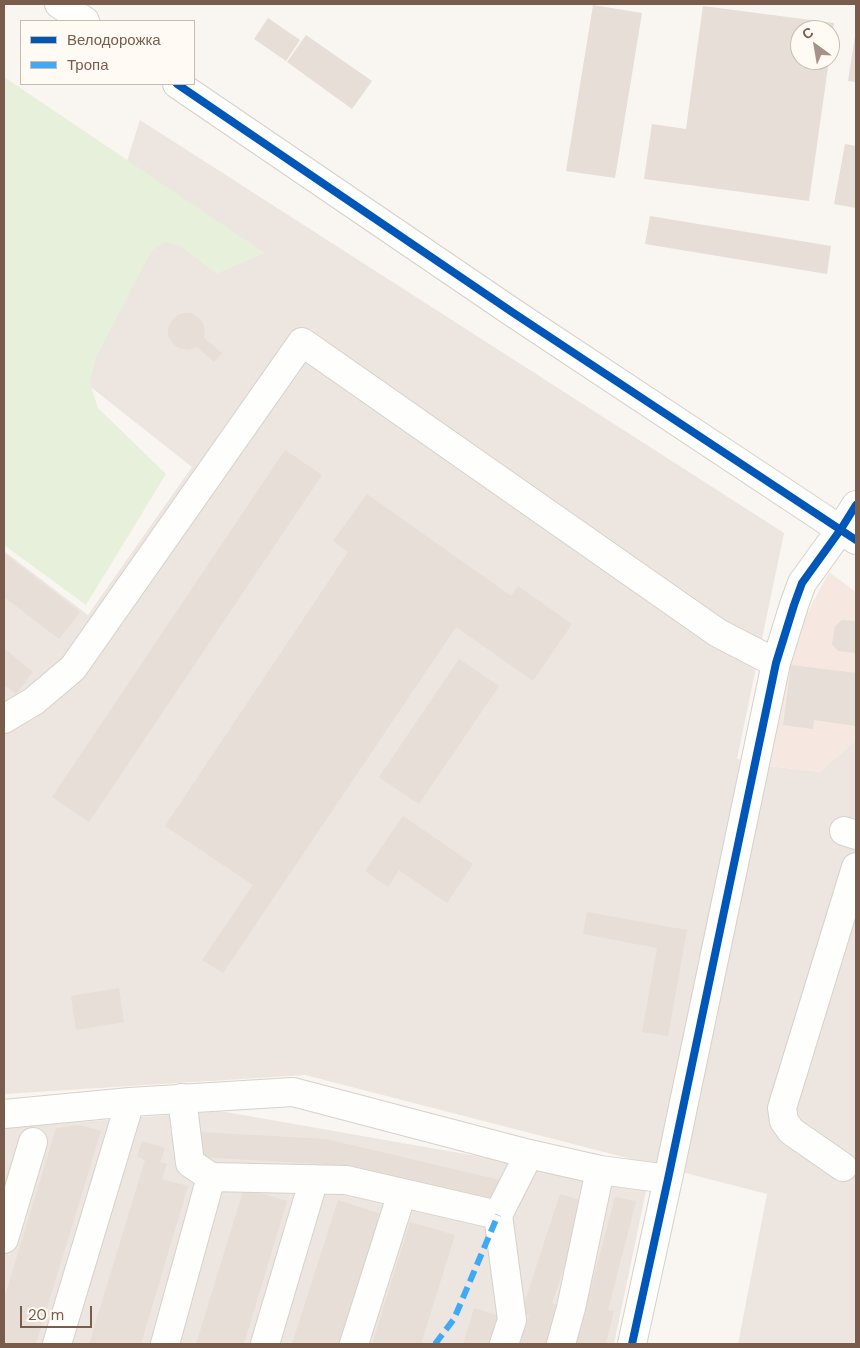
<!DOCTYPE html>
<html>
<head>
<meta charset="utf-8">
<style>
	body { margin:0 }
	#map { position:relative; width:860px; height:1348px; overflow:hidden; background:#f9f5f0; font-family:"DM Sans",sans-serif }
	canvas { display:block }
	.frame { position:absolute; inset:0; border:5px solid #7a5c4d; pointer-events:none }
	.legend { position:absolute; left:20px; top:20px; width:175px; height:65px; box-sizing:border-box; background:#fffaf3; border:1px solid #cabbb1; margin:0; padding:6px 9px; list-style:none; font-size:15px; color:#7a5c4d }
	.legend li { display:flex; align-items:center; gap:10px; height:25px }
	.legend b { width:25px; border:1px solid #cabbb1 }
	.north { position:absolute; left:790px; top:20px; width:50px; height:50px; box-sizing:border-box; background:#fffaf3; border:1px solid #cabbb1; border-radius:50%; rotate:328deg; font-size:14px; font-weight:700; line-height:20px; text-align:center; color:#7a5c4d }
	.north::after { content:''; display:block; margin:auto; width:18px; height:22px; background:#a69286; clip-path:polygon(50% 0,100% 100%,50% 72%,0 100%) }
	.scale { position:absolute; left:20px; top:1306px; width:72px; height:22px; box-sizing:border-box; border:2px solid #7a5c4d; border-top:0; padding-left:6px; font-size:15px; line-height:18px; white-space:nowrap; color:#7a5c4d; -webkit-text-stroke:4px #fffaf3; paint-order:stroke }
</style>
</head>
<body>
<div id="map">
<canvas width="860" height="1348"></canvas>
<div class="frame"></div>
<ul class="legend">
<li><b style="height:6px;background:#0057b8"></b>Велодорожка</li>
<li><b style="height:6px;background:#3fa9f5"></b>Тропа</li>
</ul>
<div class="north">С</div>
<div class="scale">20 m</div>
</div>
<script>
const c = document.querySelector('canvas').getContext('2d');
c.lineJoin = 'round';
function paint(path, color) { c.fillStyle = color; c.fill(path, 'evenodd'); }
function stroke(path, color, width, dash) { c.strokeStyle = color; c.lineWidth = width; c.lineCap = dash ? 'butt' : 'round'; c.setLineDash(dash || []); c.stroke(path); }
paint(new Path2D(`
	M829 572 856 592V740L820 772 768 766 784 657Z`), '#f6e8e1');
paint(new Path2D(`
	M140 120 784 533 737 759 768 766 820 772 856 740V1344H738L767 1194 305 1075 4 1094V551L88 615 192 467 63 365Z
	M220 1111 647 1186 614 1344H4V1128Z`), '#ede5e0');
paint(new Path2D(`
	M4 77 265 253 216 274 180 246 166 242 152 250 96 358 90 383 98 408 166 474 86 605 4 545Z`), '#e7f0db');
paint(new Path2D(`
	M593 5 642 13 615 178 566 171Z
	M703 6 834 23 831 44 830 30H800V60H829L809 201 644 179 652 124 686 129Z
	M268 18 300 40 286 61 254 39Z
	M306 35 372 81 352 109 287 62Z
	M855 36H856V82L848 81Z
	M845 144 856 146V208L834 204Z
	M650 216 831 246 827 274 645 244Z
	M183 313H191L198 317 203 323 205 330 204 338 222 353 214 362 197 347 189 350 179 348 172 343 168 336V329L171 322 176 316Z
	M285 450 322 475 89 822 52 797Z
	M367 494 511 596 518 586 572 624 533 681 456 627 223 973 202 960 253 885 165 826 348 552 333 541Z
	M4 553 80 612 59 639 4 597Z
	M842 620 856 621V653L838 651 832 644 835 626Z
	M4 648 33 672 16 694 4 685Z
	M459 659 499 686 419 804 379 777Z
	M791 665 856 673V726L814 720 813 729 783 725Z
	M403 816 473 864 447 903 399 870 388 887 365 871Z
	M587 912 687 930 668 1036 642 1032 657 948 583 934Z
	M119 988 124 1022 76 1030 71 996Z
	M80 1125 101 1131 36 1344H4V1299L56 1128Z
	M199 1132 326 1139 500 1180 495 1204 321 1164 198 1157Z
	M142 1141 165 1148 160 1162 167 1164 162 1179 188 1186 141 1344H89L145 1160 137 1157Z
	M244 1188 287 1201 244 1344H196Z
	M560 1194 586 1202 552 1303 562 1307 550 1344H519L529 1315 521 1313Z
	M615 1197 636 1201 608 1310 614 1311 606 1344H576Z
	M338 1200 381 1214 340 1344H292Z
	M410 1222 455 1235 421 1344H372Z
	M474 1308 500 1316 491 1344H463Z`), '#e6ded7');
const minor = new Path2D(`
	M59 4 85 21
	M177 84 512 312 856 540
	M4 719 34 701 73 668 302 342 718 633 776 663
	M844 831 856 835
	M4 1114 130 1102 293 1092 529 1154 600 1170 668 1179
	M843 1167 791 1131 784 1121 782 1108 856 867
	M211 1177 346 1180 498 1215
	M4 1239 33 1142
	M57 1344 130 1102
	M165 1344 211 1177 190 1163 182 1098
	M265 1344 314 1179
	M354 1344 402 1193
	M504 1344 512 1320 498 1215 529 1154
	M561 1344 571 1308 600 1170
	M632 1344 668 1179 776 663 794 605 802 583 841 529 856 505`);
stroke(minor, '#d7d1cb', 30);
stroke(minor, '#fefefd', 28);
stroke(new Path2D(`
	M435 1344 454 1319 498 1215`), '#3fa9f5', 6, [12, 6]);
stroke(new Path2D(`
	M177 84 512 312 856 540
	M632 1344 668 1179 776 663 794 605 802 583 841 529 856 505`), '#0057b8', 8);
</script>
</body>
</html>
